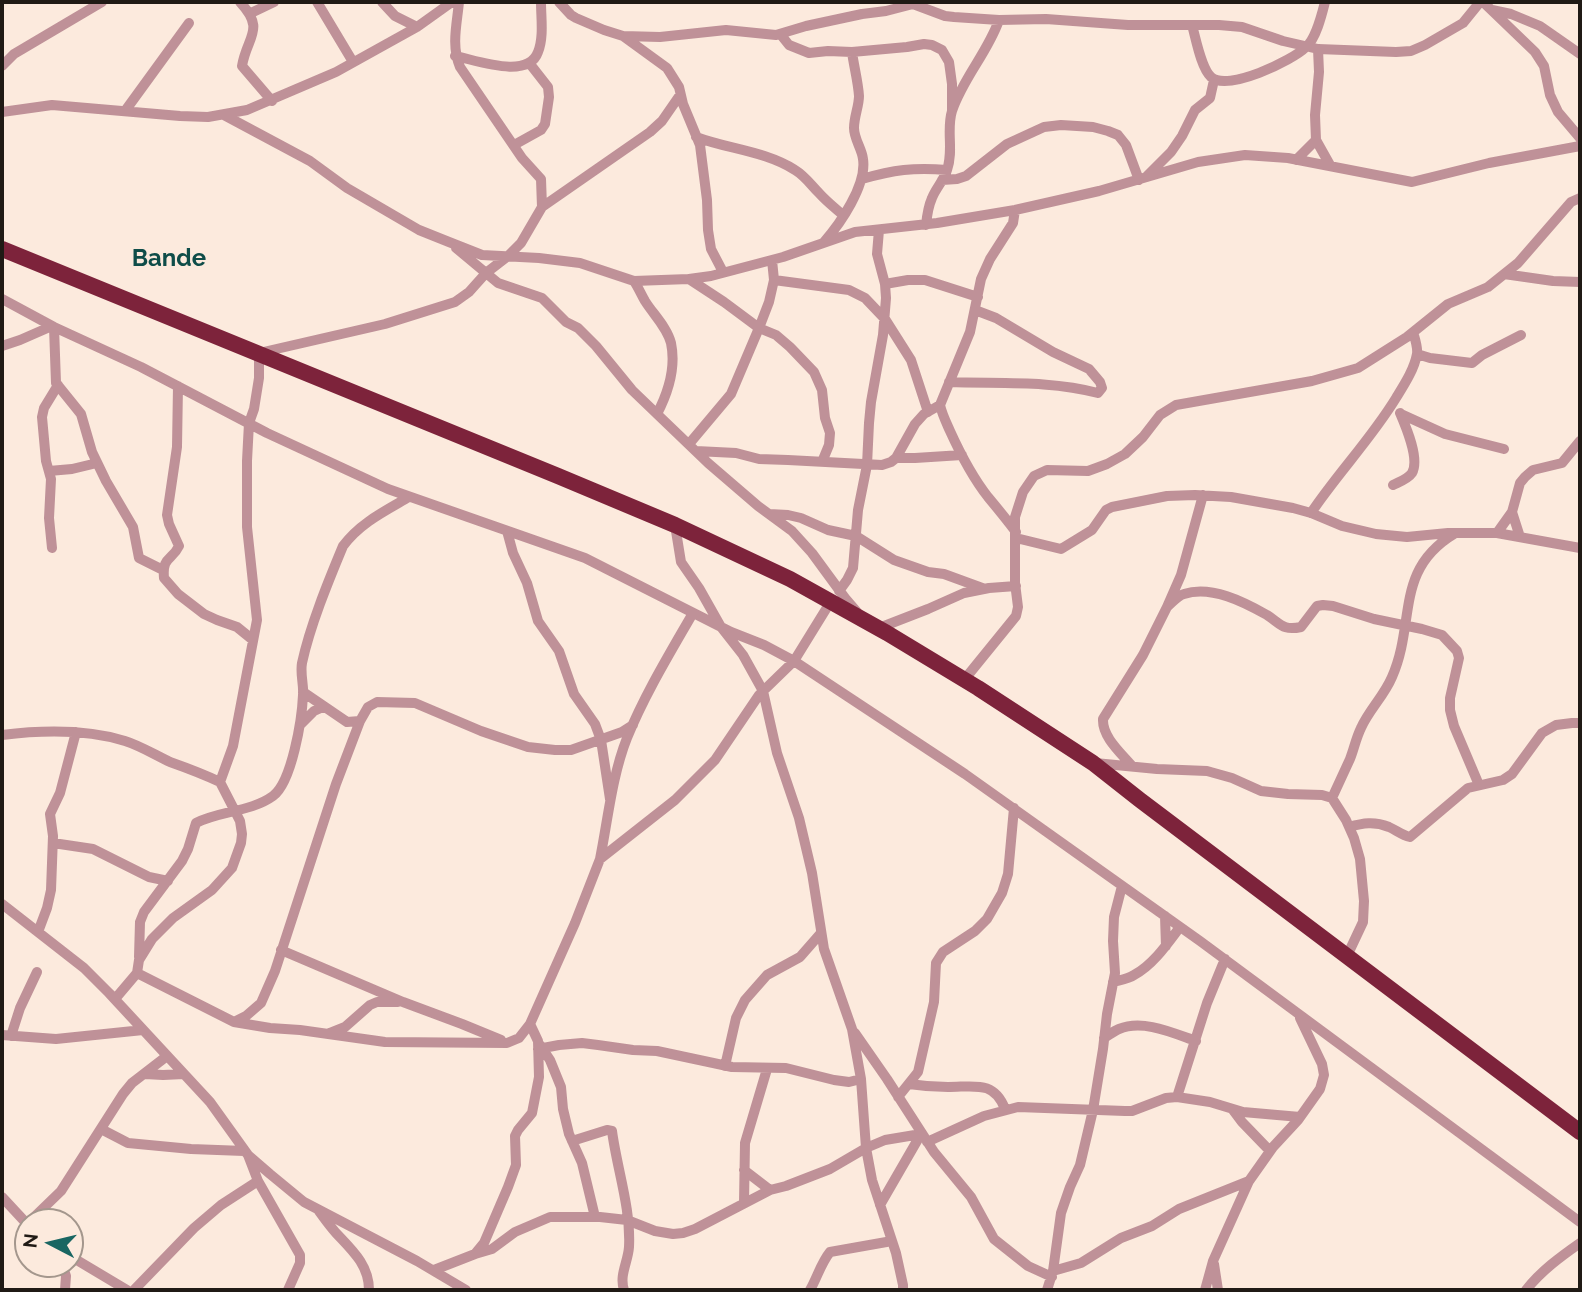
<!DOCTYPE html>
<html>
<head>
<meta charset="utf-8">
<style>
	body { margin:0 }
	#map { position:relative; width:1582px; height:1292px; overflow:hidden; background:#fceadd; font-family:Raleway,sans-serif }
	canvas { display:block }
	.frame { position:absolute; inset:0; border:4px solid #201a15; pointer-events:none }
	.north { position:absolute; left:14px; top:1208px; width:70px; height:70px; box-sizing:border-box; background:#fceadd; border:2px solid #a4978d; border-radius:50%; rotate:277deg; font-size:19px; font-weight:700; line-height:28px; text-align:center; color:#201a15 }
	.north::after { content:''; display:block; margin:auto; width:24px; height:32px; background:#196662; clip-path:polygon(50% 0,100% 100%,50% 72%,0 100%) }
</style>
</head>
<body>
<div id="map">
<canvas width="1582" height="1292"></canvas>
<div class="frame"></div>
<div class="north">N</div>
</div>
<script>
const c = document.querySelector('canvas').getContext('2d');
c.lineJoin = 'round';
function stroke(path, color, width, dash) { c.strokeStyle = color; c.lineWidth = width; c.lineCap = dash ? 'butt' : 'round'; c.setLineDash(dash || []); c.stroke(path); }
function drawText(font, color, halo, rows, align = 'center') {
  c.font = font + ' Raleway,sans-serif'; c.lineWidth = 5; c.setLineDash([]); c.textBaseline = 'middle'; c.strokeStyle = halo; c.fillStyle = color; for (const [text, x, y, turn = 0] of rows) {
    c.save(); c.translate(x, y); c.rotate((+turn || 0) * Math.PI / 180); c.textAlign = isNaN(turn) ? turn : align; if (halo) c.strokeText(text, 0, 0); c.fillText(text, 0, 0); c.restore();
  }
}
stroke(new Path2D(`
	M240 2C266 30 247 36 242 66L272 101
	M317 2 353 62
	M382 2 395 16 417 27
	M559 2 571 15 576 18 604 30 623 36 660 37 726 30 776 35 806 26 862 14 886 11 913 4 945 16 954 17 999 20 1046 19 1128 25H1219L1242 27 1283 41 1318 49 1396 52 1411 51 1425 45 1463 23 1480 2
	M1483 2 1535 52 1544 66 1550 95 1558 112 1580 138
	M1492 10 1511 14 1540 26 1580 54
	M251 13 274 2
	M1192 25C1196 39 1201 68 1211 77 1227 92 1292 61 1306 47 1316 39 1322 14 1325 2
	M781 35 789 45 809 53 828 51 852 52 907 47 924 44 932 45 942 50 949 62 952 84V110
	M623 36 667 68 679 87 683 104 700 145 707 200 708 230 711 249 723 272
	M1318 49 1319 72 1315 115 1316 140 1330 165
	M455 56C476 60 528 80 538 52 544 37 541 18 541 2
	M2 66 14 54 102 2
	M125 111 189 23
	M2 112 52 105 180 116 208 117 247 110 336 72 417 27 452 2
	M224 115 310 161 347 188 419 230 449 242 482 255 539 258 580 263 634 281 689 279 711 276 783 257 855 232 937 223 1015 210 1099 191 1198 162 1245 155 1288 158 1412 182 1489 163 1580 146
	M696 137C728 149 765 151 795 170 805 176 811 185 819 193 826 201 835 208 843 215
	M514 145 541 130 545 124 549 97 548 87 530 64
	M1296 160 1316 140
	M1147 176 1171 152 1182 136 1195 110 1210 98 1214 80
	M862 179C893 170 914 167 947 170
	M942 180 957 179 966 176 1007 144 1044 127 1061 125 1093 127 1108 131 1118 135 1126 145 1139 180
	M542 207 650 132 662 121 680 95
	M1015 210 1013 223 990 259 981 279 970 332 940 405C942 414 946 422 950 431 960 453 973 478 988 497 998 509 1007 520 1016 532
	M926 225C927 215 928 207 932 198 936 188 944 180 947 170 954 150 946 130 952 111 963 78 988 52 999 20
	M824 242C840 224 867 185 863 159 862 149 854 139 854 128 854 117 859 106 859 96 858 81 854 67 852 52
	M456 248 498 283 542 298 566 322 578 328 596 346 632 390 708 463 758 506 792 531 812 553 845 598 857 612
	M1504 274 1553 281 1580 282
	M689 279 724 302 759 328 776 335 790 347 814 372 822 390 825 418 830 433 829 445 822 462
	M774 280 849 290 865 298 885 319 911 360 928 412
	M634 281C638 287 641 294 645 301 653 314 667 327 671 343 676 367 668 393 657 414
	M885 284 908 280H925L978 297
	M2 299 54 327 141 367 267 433 388 489 585 558 731 632 764 645 794 661 965 774 1200 941 1580 1222
	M54 327 56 383 81 414 92 452 106 481 133 527 139 558 163 570
	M2 346 20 340 52 326
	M1417 354 1430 358 1472 363 1482 355 1521 335
	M949 382C998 384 1050 380 1098 393L1102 388 1100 382 1089 369 1053 352 996 318 975 310
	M178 386 177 447 167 515 169 524 179 546C172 561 162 556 164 578L178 594 204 614 217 620 237 627 253 640
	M1401 414 1445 434 1504 449
	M689 444 731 394 759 328 769 302 774 280 772 260
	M696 451 736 453 759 459 788 460 882 465 891 462 896 458 915 424 924 414 940 405
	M896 458H915L962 455
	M49 471 72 469 97 463
	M1393 485C1399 482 1408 479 1412 473 1420 459 1406 427 1400 413
	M1512 512 1520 537
	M1311 513C1337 474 1371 439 1396 398 1404 385 1414 370 1417 354 1418 347 1415 339 1413 332
	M769 514 788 515 801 518 828 530 856 536 894 560 928 572 944 574 985 589
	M675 525 681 562 699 588 721 627 743 655 763 691 777 753 799 818 812 873 824 949 852 1029 861 1079 866 1148 872 1180 896 1253 903 1285V1290
	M507 531 513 553 527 583 538 621 559 651 574 694 595 724 601 740 610 799
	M1497 533 1512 512 1520 483 1525 477 1533 470 1562 463 1580 441
	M1016 538 1061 549 1092 530 1106 510 1112 507 1167 496 1195 495 1231 497 1293 508 1311 513 1342 526 1376 534 1407 537 1448 533H1497L1580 548
	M52 548 49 518 51 479 46 461 42 417 44 408 58 385
	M839 591 847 580 853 568 858 510 867 465 869 423 871 402 883 335 886 298 885 284 877 254 879 230
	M1167 607C1172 603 1177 596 1184 594 1211 585 1244 602 1267 615 1281 624 1283 631 1301 627L1317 606 1323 605 1333 606 1374 619 1422 629 1442 635 1457 651 1459 658 1450 698V710L1454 726 1479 785
	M879 628 928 609 964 593 989 588 1016 586
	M964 680 1016 616 1018 607 1015 583V517L1023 492 1034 476 1047 470 1088 471 1107 464 1125 454 1143 437 1160 415 1176 405 1312 381 1358 368 1407 337 1448 304 1488 287 1518 263 1571 202 1580 198
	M303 692 347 722 360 721
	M300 725 314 711 323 707
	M2 735C43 730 86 729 125 741 141 746 155 755 170 762 187 768 203 774 220 782
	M1095 763 1157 769 1207 771 1232 778 1261 791 1288 794 1322 795 1332 798 1346 820 1354 838 1360 859 1364 901 1363 922 1347 956
	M1132 766C1121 753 1102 737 1103 719L1143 655 1167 607 1181 575 1203 495
	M1332 798C1338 785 1344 772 1350 759 1354 749 1356 738 1361 728 1369 710 1384 696 1392 677 1416 623 1394 570 1454 534
	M1349 827C1363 823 1374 821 1389 827 1396 830 1402 835 1410 837L1468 788 1503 780 1512 774 1542 733 1556 725 1572 723H1580
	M53 843 93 849 149 877 168 881
	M600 859C608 819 612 776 627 738 645 694 670 653 693 613
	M2 904 84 968 109 993 210 1102 248 1155 270 1174 304 1202 417 1261 466 1290
	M1165 916 1166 946
	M38 932 47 908 51 890 53 836 50 814 60 793 76 732
	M281 950 403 1002 462 1024 501 1040
	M139 957 140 922 144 912 182 861 188 849 196 823C219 811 251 812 273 796 292 782 302 719 303 695 304 685 300 674 302 663 310 626 328 582 343 546 360 523 385 511 409 497
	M137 973 139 960 152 939 173 918 212 890 232 868 241 843 242 834 240 821 220 782 233 746 257 620 247 527V461L249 423 254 409 259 378V353L385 324 455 302 469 292 486 273 508 256 521 243 542 207 541 179 522 158 460 67C451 45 457 24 459 2
	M1113 982C1120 980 1128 979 1134 975 1153 965 1168 943 1180 927
	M115 999 137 973 234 1022 270 1028 300 1030 385 1042 507 1043 519 1038 530 1024 575 923 600 859 675 800 715 760 759 695 794 661 831 601
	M234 1022 246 1016 261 1003 275 971 336 784 360 721 368 707 377 702 415 703 481 731 528 747 555 750H571L622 732 633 725
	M330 1033 345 1027 370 1005 377 1002H398
	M855 1033 887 1079 934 1152 971 1197 994 1239 1028 1266 1052 1277
	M2 1035 56 1039 143 1030
	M11 1036 20 1008 37 972
	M1104 1038C1109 1035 1114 1031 1119 1029 1143 1019 1173 1033 1196 1041
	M540 1045 550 1060 561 1087 563 1109 569 1134 582 1163 595 1217
	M538 1049 559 1045 582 1043 598 1045 633 1050 657 1051 732 1067 786 1068 834 1080 849 1082 861 1079
	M725 1066 736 1018 745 1000 767 975 800 957 821 933
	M145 1074 163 1075 184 1074
	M909 1084C922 1086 935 1087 948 1087 974 1087 994 1080 1005 1109
	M898 1097 918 1072 934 1002 936 963 943 952 975 931 987 919 1002 893 1008 874 1014 808
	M1177 1097 1207 1003 1225 959
	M1233 1110 1242 1122 1270 1151
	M101 1129 128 1143 191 1149 244 1151
	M572 1141 607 1130 612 1131C617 1169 631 1208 629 1247 628 1262 619 1275 624 1290
	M927 1142 984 1116 1018 1107 1125 1111H1132L1166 1098 1177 1097 1210 1102 1243 1112 1300 1117
	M248 1155 258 1181 300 1255V1263L288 1290
	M744 1170 770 1190
	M2 1197 28 1225
	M744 1203 745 1143 767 1069
	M880 1205 921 1134
	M319 1211C324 1218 330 1226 336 1233 352 1250 369 1265 369 1290
	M29 1222 61 1191 123 1094 132 1083 167 1056
	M475 1254 492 1249 515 1232 550 1217H600L627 1220 655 1231 673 1234 683 1233 695 1229 770 1190 786 1186 830 1169 866 1148 885 1140 921 1134
	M70 1256 127 1290
	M62 1264 66 1276 65 1290
	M1214 1264 1218 1290
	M434 1270 475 1254 484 1243 508 1187 516 1165 515 1136 518 1130 532 1113 539 1077 538 1041 530 1024
	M1053 1271 1081 1263 1121 1238 1152 1226 1179 1209 1249 1181
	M134 1290 194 1228 221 1205 258 1181
	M810 1290C817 1278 821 1263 830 1252L892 1241
	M1047 1290 1053 1271 1061 1213 1070 1187 1080 1165 1093 1110 1103 1049 1107 1014 1115 973 1113 941 1114 917 1122 886
	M1205 1290 1213 1261 1249 1181 1273 1147 1298 1120 1320 1089 1324 1075 1322 1064 1300 1018
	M1526 1290C1541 1271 1560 1257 1580 1243`), '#bf9198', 10);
stroke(new Path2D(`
	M2 249 558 476 675 525 790 579 887 633 978 688 1093 763 1140 800 1580 1132`), '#7d233b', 16);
drawText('bold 24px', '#0f4d49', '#fceadd', [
	["Bande",169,259]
]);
</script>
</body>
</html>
